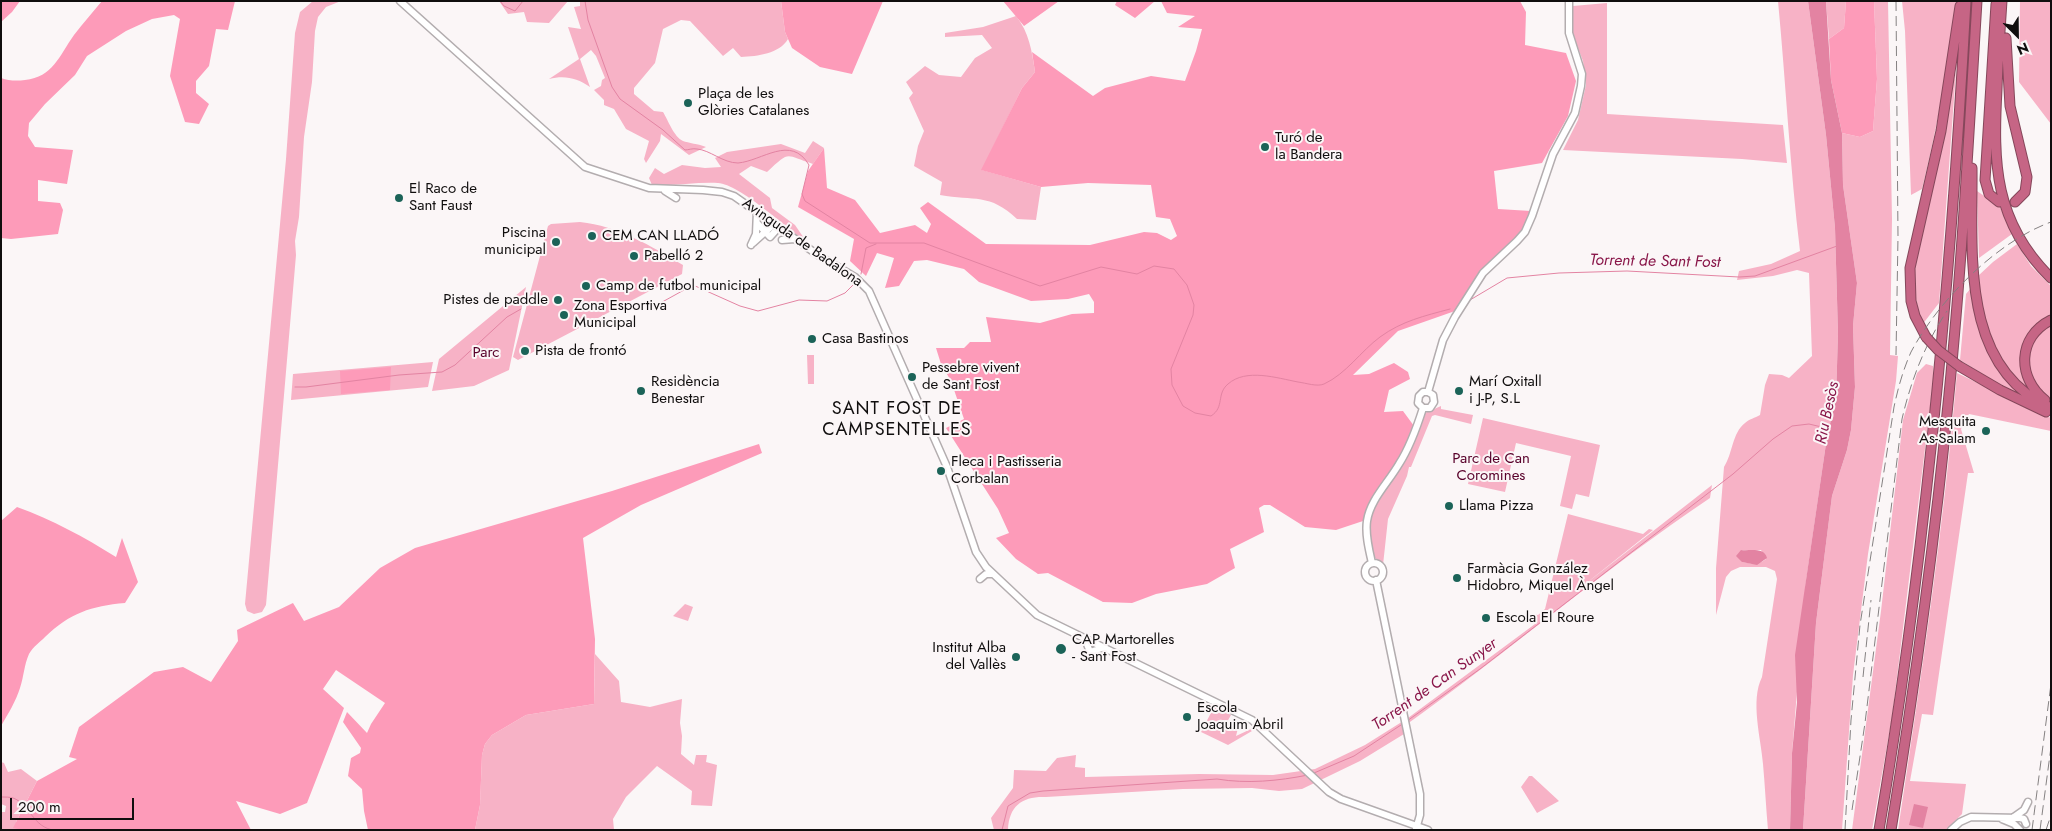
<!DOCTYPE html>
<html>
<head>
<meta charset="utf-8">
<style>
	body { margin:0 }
	#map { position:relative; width:2052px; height:831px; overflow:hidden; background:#fbf6f7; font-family:Jost,sans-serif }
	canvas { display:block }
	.frame { position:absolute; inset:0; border:2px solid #100e0e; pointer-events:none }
	.north { position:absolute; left:1992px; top:10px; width:50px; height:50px; -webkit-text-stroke:4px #fbf6f7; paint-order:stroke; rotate:157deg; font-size:14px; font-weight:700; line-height:20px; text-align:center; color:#100e0e }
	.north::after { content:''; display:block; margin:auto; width:18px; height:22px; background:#100e0e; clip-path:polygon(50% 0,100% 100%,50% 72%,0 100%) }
	.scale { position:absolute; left:10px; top:798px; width:124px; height:22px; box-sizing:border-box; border:2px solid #100e0e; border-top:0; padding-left:6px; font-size:15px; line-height:18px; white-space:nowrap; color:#100e0e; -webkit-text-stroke:4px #fbf6f7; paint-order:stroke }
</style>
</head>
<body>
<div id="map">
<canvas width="2052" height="831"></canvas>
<div class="frame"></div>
<div class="north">N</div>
<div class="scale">200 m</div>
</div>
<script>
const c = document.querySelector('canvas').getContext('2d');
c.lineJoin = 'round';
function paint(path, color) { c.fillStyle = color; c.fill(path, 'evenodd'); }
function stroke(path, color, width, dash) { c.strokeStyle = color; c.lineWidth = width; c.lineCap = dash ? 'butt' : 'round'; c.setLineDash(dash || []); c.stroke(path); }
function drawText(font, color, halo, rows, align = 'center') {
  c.font = font + ' Jost,sans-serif'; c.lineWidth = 4; c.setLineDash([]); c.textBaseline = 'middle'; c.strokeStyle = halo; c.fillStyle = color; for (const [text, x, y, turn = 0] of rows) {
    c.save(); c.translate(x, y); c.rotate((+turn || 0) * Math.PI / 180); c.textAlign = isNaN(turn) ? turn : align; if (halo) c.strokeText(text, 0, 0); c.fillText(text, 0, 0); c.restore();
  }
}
paint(new Path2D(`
	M313 1H341L326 7 318 17 315 31 312 82 304 137 299 217 295 241 296 255 266 605 262 612 254 614 247 611 245 604 286 159 295 33 300 12Z
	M499 1H568L549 23 527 22 524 12 508 14Z
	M580 1H781L785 32 788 39C779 54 758 56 741 57L733 48 723 56 690 21 681 20 663 29 655 63 634 88V94L654 111 663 112C668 120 674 137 683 141 688 143 699 144 706 147L689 155 661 134 660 141 646 163 644 159 649 141 626 129 614 109 604 105V100L594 90 601 86 602 80 605 78 596 56 591 50 580 59 590 87C577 78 565 75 549 79L579 59 568 27 581 29 574 7 580 6Z
	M1778 1H1808L1826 135 1835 228 1838 334 1836 398 1827 437 1806 581 1792 753 1790 830H1768C1766 808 1765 786 1763 764 1761 738 1750 701 1762 677L1777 579 1775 571 1766 567H1740L1731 571 1726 577 1716 615V568L1724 467C1733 453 1732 433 1745 423 1749 419 1755 418 1760 415L1765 385 1769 374 1782 375 1789 378 1812 356 1809 273 1797 270 1773 276 1737 280 1739 271 1771 264 1800 251C1790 168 1786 85 1778 1ZM1741 550H1761L1766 559C1758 565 1752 564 1742 562Z
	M1826 1H1846L1844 28 1829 39Z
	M1874 1H1888L1892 219 1890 355 1898 356 1896 381 1868 554 1853 675 1842 830H1803L1816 623 1832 496 1847 450 1851 430 1855 387 1853 326 1857 283 1843 185 1842 133 1860 137 1873 131 1877 79Z
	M1902 1H1956C1949 64 1937 128 1922 189L1911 195 1905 31Z
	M2020 1H2051V124L2019 82Z
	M1607 3V114L1783 125 1787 163 1742 159 1563 150 1578 120 1586 85 1583 61 1572 33 1573 6Z
	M1016 16C1029 32 1032 51 1035 72L1022 88 982 170 1041 187 1036 220 1017 219C990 193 974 201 940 195L942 182 914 166 918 146 924 131 909 98 913 93 906 82 925 66 939 75 961 77 975 58 992 48 982 35 945 37V33L983 27Z
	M1956 71 1939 303 1922 325 1914 291V272L1920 236Z
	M813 141 824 148 813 164C784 155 791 150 767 172L751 166 739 174 770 198 772 208 795 225 808 244C790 230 739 184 718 183 697 182 675 186 652 185L649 178 655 168 664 174 682 165 705 168 721 167 715 158 727 152 781 144 805 153Z
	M1977 191 2000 207 2012 234 1979 258Z
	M580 222C618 226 651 246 683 265L682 274 518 360 513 357 548 226 551 224Z
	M2017 244 2031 266 2051 286V317C2025 326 2013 355 2024 380 2026 386 2032 391 2035 396 1991 361 1985 330 1978 276L1993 262Z
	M526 287 509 370 474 386 432 391 439 359Z
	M1971 288C1980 343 1987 366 2033 402L2000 385 1960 360 1966 294Z
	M2051 324V401C2021 380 2020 344 2051 324Z
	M807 355H814V384H808Z
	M433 362 428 387 291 400 293 374Z
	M1926 364 1933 366 1934 375 1892 718 1872 830H1852L1881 611 1903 420 1917 373Z
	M1957 373 2051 418V431L1969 414 1961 429 1974 473H1968L1933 715 1922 714 1910 781 1966 784 1962 814 1946 830H1898C1921 678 1944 526 1957 373Z
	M1441 406V409L1473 415 1471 424 1435 415 1432 416 1411 467H1409L1407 476 1388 519 1383 565 1373 556 1369 521 1374 509 1409 453 1425 413Z
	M1483 418 1600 445 1589 497 1576 494 1572 509 1560 506 1571 456 1516 443 1505 492 1468 484Z
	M1712 485 1710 498C1604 569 1507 653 1403 727L1404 734 1360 761 1302 789 1279 791 1252 788 1183 789 1046 797C1023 796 1009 805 1008 830H994L991 818 1013 788 1014 770 1046 771 1057 758 1076 755 1075 767 1085 768V777L1199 774 1273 775 1315 769 1365 745 1408 718 1535 624 1530 621 1532 614 1538 615 1545 609 1568 514 1643 534 1649 529 1653 530 1579 589Z
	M685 604 693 607 688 621 673 616Z
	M595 654 619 681 621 702 650 707 682 699 680 723 682 736 681 754 694 765 696 755H707L706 762 717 765 712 806 691 805 692 791 657 766 626 797 613 819 614 830H475L480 805 482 755 485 744 492 735 526 715 594 704Z
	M1214 707 1231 715 1227 722 1217 718 1238 728 1236 736 1251 729 1252 731 1228 745 1201 732Z
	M1 762 4 763 8 772 21 769 37 781 16 822 42 830H1V812H5L6 806 1 804Z
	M1529 776H1532L1559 801 1537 813 1521 787Z`), '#f7b2c6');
paint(new Path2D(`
	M1 1H20L12 12 1 22Z
	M102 1H235L228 30 216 29 209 66 196 81V93L209 104 199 124 185 122 170 76 180 19 174 15 152 19 126 31 87 56 75 75 45 104 29 123 28 136 35 147 73 150 67 184 38 180V201L60 203 63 210 58 234 11 239 1 238V78C9 81 17 81 25 80 53 77 59 56 74 35 83 23 93 12 102 1Z
	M781 1H883L852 74 820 67 792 48 785 32Z
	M1003 1H1059L1024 26Z
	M1117 1H1155L1135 18 1115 5Z
	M1161 1H1520L1526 12 1525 45 1566 53 1576 81 1568 116 1542 163 1494 171 1498 209 1531 211 1521 233 1476 279 1455 311 1398 331 1353 375 1369 374 1394 363 1408 372 1410 379 1389 390 1384 412 1403 411 1414 426 1401 456 1372 500 1363 521 1336 530 1305 527 1270 505H1264L1259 508 1264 532 1230 549 1235 568 1207 584 1156 594 1132 603 1103 602 1048 573 1038 574 1016 559 996 538 1009 533 998 509 946 428 964 419 951 381 941 364 936 348H964L970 342H991L986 317 1040 323 1072 314 1094 313V302L1089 294 1068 299 1031 301 979 282 964 269 927 260 914 261 899 286 885 288 894 258 877 253 866 276 850 261 854 239 798 207 808 171 824 148 827 188 855 200 880 233 915 225 927 233 931 224 920 208 928 202 986 244 1090 245 1144 232 1157 233 1171 240 1177 236 1170 219 1156 217 1151 185 1088 183 1041 187 981 170 1022 88 1035 72 1032 52 1093 96 1105 88 1151 76 1185 81 1196 51 1202 29 1178 27 1195 16 1167 13Z
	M1846 1H1874L1877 79 1873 131 1860 137 1842 133 1831 80 1829 39 1844 28Z
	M391 367 390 390 341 394 340 371Z
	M759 444 762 453 641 505 583 538 595 639 594 704 526 715 492 735 485 744 482 755 480 805 475 830H368L364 811 362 789 348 776 351 758 360 753 361 748 343 722 347 712 367 733 371 724 385 703 336 670 323 689 344 708 307 803 280 814 236 801 251 830H24L13 828 37 781 77 759 69 757 79 727 154 672 183 667 211 682 238 641 237 630 293 603 304 621 339 607 380 568 415 548 612 491Z
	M17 507C53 520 84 537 116 557L122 538 138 582 125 603C91 606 70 613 45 637 40 642 33 647 29 654 24 665 24 676 20 688 16 701 8 714 1 726V521Z`), '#fd9bb9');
paint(new Path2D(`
	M1808 1H1826L1831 80 1842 133 1843 185 1857 283 1853 326 1855 387 1851 430 1847 450 1832 496 1816 623 1803 830H1790L1792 753 1797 702 1795 655 1827 437 1836 398 1838 334 1835 228 1826 135Z
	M1741 550C1751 551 1764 547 1767 558L1757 565 1742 562 1736 556Z
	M1914 804 1928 807 1923 828 1909 825Z`), '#e383a2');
stroke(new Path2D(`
	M500 1 504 6 515 11 523 1
	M585 1 588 20 612 87 620 99 663 130 685 150C688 150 693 148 697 149 710 150 723 163 738 163 762 161 791 134 809 165L802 194 805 201 870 243H924L1040 286 1101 267 1137 274 1154 266 1174 269 1187 285 1194 305 1193 315 1171 369 1172 385 1183 406 1195 413 1211 416C1225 407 1216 394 1228 384 1246 368 1277 378 1298 382 1306 383 1317 387 1324 384 1346 374 1361 351 1380 337 1402 321 1424 316 1450 309
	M861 274 866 248 876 244
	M1470 300 1507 278 1559 273 1627 271 1739 277 1755 276 1837 246
	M655 306 693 285 740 306 758 311 799 300 827 301 845 293 855 283
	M295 387H306L399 375 442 372 455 365 507 317 521 309
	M1407 721 1480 669 1733 474 1773 439 1792 426 1809 424 1830 429
	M1314 773 1354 756 1404 723
	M1 797C5 797 10 797 13 798 30 804 33 828 54 830
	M67 830H80
	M1002 830 1008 806 1030 793 1043 791 1217 779C1247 784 1278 781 1308 775`), '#e383a2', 1);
const minor = new Path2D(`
	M400 1 585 167 649 188 703 190 722 192 734 196 818 255 855 277 869 291 947 467 976 552 986 567 1037 615 1252 720 1329 792 1341 799 1428 830
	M665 191 676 198
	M757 223 770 237 779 227
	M782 240 795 239
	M753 243 774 224
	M751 245 756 234 757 211
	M1428 392 1443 340 1455 317 1483 273 1517 241 1525 232 1532 216 1553 154 1575 113 1581 86 1582 74 1569 33V1
	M1423 408H1430L1434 402 1433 395 1428 392
	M1423 408 1418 403 1419 396 1423 392H1428
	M1372 563C1369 550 1365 534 1367 521 1370 500 1388 483 1399 464 1410 447 1417 427 1423 408
	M1365 572a9 9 0 1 1 18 0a9 9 0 1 1-18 0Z
	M980 579 986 574H992
	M1376 580 1420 794V815L1416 829
	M1085 639 1090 652 1102 648
	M2014 817 2024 810 2028 802
	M2002 819 2014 824 2020 830
	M1951 830 1960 822 1971 817 2020 818 2024 819 2026 824`);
const highway = new Path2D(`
	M2002 1C2000 31 1998 60 1997 89 1993 163 1994 222 2051 278
	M1996 4 1985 180 1989 194 1999 202
	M2006 38 2010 106 2027 177 2025 192 2015 202
	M1972 168C1973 251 1959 367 2051 408
	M1926 337 1915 316 1911 301 1910 268 1941 131 1960 6
	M1959 366 2000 390 2046 412
	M2045 400C2017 378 2017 337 2051 320
	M1879 830C1926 556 1951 279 1966 1
	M1891 830C1915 685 1935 540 1949 394 1962 263 1969 132 1977 1`);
stroke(minor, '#b3adaf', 9);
stroke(highway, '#86475b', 11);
stroke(minor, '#fff', 6);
stroke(highway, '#c66585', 9);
stroke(new Path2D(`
	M1896 1 1898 237 1896 355
	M1863 677 1871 600
	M1852 810 1865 723 1902 419C1911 380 1925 344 1947 311
	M1845 830 1851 720 1860 625 1894 407C1898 388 1903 370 1911 352 1938 301 1996 242 2051 222
	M2032 830 2051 684
	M2040 830 2051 747
	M2046 830 2051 815`), '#848081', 1, [10, 5]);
const highwayBridge = new Path2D(`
	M1926 337 1938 350 1959 366`);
stroke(highwayBridge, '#86475b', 11, []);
stroke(highwayBridge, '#c66585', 9);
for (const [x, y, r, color] of [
	[688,103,5,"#1b6358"],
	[1265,147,5,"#1b6358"],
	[399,198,5,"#1b6358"],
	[592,236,5,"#1b6358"],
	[556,242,5,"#1b6358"],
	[634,256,5,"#1b6358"],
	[586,286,5,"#1b6358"],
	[558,300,5,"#1b6358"],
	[564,315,5,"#1b6358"],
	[812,339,5,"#1b6358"],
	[525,351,5,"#1b6358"],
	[912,377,5,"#1b6358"],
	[641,391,5,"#1b6358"],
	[1459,391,5,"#1b6358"],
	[1986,431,5,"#1b6358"],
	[941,471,5,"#1b6358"],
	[1449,506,5,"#1b6358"],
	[1457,578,5,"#1b6358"],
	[1486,618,5,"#1b6358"],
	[1061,649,6,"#1b6358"],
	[1016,657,5,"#1b6358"],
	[1187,717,5,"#1b6358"]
]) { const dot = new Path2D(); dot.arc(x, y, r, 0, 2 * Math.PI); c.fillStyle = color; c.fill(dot); stroke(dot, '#fbf6f7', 2); }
drawText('15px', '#100e0e', '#fbf6f7', [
	["Plaça de les",698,94],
	["Glòries Catalanes",698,111],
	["Turó de",1275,138],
	["la Bandera",1275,155],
	["El Raco de",409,189],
	["Sant Faust",409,206],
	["Piscina",546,233,"right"],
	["municipal",546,250,"right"],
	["CEM CAN LLADÓ",602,236],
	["Pabelló 2",644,256],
	["Camp de futbol municipal",596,286],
	["Pistes de paddle",548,300,"right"],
	["Zona Esportiva",574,306],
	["Municipal",574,323],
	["Casa Bastinos",822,339],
	["Pista de frontó",535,351],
	["Pessebre vivent",922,368],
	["de Sant Fost",922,385],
	["Residència",651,382],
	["Benestar",651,399],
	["Marí Oxitall",1469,382],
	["i J-P, S.L",1469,399],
	["Mesquita",1976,422,"right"],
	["As-Salam",1976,439,"right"],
	["Fleca i Pastisseria",951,462],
	["Corbalan",951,479],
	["Llama Pizza",1459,506],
	["Farmàcia González",1467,569],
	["Hidobro, Miquel Àngel",1467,586],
	["Escola El Roure",1496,618],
	["CAP Martorelles",1072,640],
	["- Sant Fost",1072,657],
	["Institut Alba",1006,648,"right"],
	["del Vallès",1006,665,"right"],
	["Escola",1197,708],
	["Joaquim Abril",1197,725]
], 'left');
drawText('15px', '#100e0e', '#fbf6f7', [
	["Avinguda de Badalona",802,243,35]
]);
drawText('15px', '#58002a', '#fbf6f7', [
	["Parc",486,353],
	["Parc de Can",1491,459],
	["Coromines",1491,476]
]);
drawText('italic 16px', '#891649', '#fbf6f7', [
	["Torrent de Sant Fost",1655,262,1],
	["Riu Besòs",1828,413,-78],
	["Torrent de Can Sunyer",1435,685,-35]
]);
c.letterSpacing = '1px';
drawText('18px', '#100e0e', '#fbf6f7', [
	["SANT FOST DE",897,410],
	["CAMPSENTELLES",897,431]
]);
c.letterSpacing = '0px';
</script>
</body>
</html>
